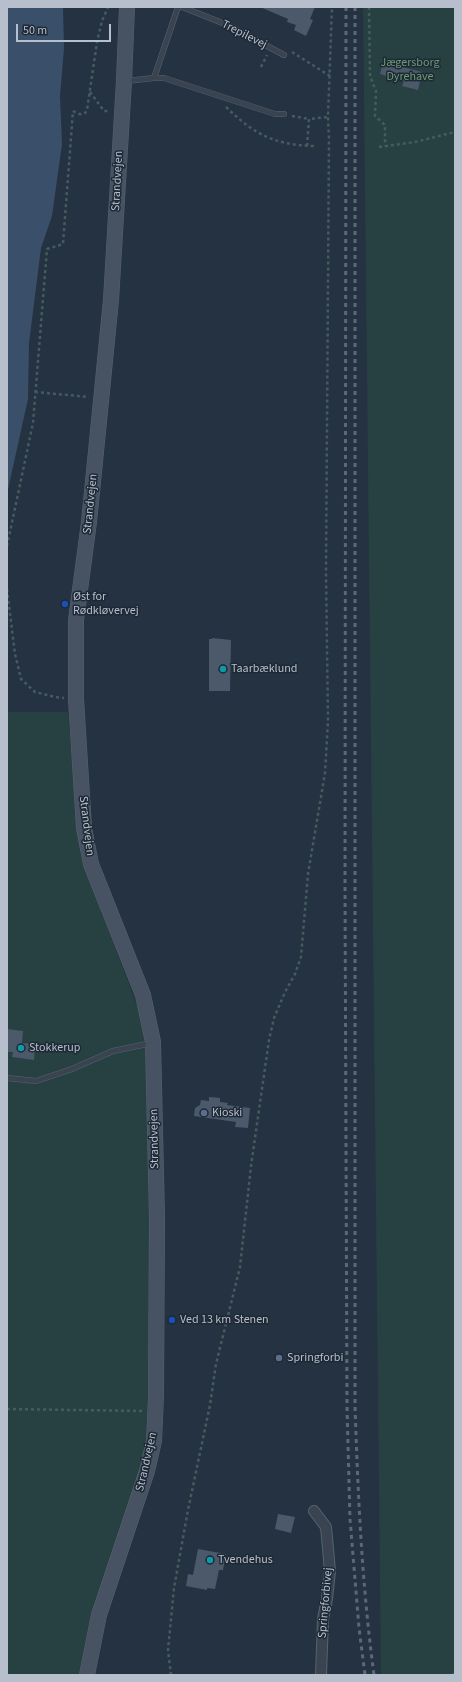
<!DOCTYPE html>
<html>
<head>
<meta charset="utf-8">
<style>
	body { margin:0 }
	#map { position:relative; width:462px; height:1682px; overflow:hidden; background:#253241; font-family:"Source Sans 3",sans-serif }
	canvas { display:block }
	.frame { position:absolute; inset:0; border:8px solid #b6bfcb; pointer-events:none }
	.scale { position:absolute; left:16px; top:24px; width:95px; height:18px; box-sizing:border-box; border:2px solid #b6bfcb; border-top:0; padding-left:5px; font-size:12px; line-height:14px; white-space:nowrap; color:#b6bfcb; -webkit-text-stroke:3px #1e2936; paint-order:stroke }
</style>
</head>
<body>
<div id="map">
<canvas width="462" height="1682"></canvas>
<div class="frame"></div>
<div class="scale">50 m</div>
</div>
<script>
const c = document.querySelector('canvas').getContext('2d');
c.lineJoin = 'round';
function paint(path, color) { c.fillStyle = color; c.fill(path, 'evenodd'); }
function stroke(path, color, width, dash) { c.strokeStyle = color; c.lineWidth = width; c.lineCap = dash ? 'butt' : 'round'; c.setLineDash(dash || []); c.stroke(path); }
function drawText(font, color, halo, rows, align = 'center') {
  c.font = font + ' "Source Sans 3",sans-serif'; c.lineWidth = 3; c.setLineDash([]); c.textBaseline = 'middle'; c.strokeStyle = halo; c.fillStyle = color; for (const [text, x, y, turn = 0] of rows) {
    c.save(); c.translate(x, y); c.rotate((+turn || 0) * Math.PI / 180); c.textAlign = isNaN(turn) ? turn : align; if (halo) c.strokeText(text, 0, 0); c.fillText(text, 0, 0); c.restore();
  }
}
paint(new Path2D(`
	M363 7H455V1675H381Z
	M7 712H68L78 830 97 900 151 1042 153 1196 146 1449 83 1675H7Z`), '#274042');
paint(new Path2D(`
	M7 7H63L64 48 60 96 62 144 52 216 41 248 29 343 28 399 7 494Z`), '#3a506a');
paint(new Path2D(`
	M260 7H315L310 19 313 20 306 36 294 30 296 25 287 22 288 19Z
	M383 62 422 72 418 90 402 86 404 81 380 74Z
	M212 638 231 640 230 691H209V639H212Z
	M7 1029 23 1031 22 1043 35 1044 34 1060 12 1057 13 1052H7Z
	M209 1097 220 1098V1102L228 1103 227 1105 250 1108 248 1128 235 1127 236 1122 194 1116 195 1108 200 1105 201 1100 209 1101Z
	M278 1514 295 1517 291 1533 275 1529Z
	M198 1549 226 1554 223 1570H219L215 1589 207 1588V1590L186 1586 188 1574 193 1575Z`), '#4b596a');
const service = new Path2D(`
	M182 7 230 26 284 55
	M154 78H164L275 114H284
	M126 81 154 78 178 7
	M7 1078 36 1081 72 1069 113 1051 152 1043`);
const minor = new Path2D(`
	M314 1511 326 1527 330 1571 327 1599 323 1619 321 1675`);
const secondary = new Path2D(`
	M87 1675 99 1615 147 1471 154 1441 156 1395 157 1218 153 1042 143 995 91 864 84 828 76 699V620L89 522 111 300 124 81 127 7`);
stroke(service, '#57626e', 6);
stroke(minor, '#57626e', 12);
stroke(secondary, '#57626e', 16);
stroke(new Path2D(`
	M369 7 370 76 376 91 375 116 385 125V146
	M292 52 330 76
	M261 67 267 55
	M90 92 104 111H109
	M226 107C254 134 274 145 314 146
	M73 111C78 114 84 117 87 110L97 42 102 21 108 7
	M292 116 309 119
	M307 146 309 119 328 117
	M379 147 415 142 455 132
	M35 392 89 397
	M7 546 33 423 47 249 63 244 73 111
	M7 589 15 654 21 679 35 692 55 697 64 698
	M7 1409 143 1411
	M171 1675 168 1650 174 1588 188 1510 210 1405 216 1364 240 1267 251 1166 269 1040 274 1018 285 992 295 974 301 957 308 874 325 773 328 721 326 572 329 139 328 117 332 7
	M452 1675 455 1674`), '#455c5e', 2.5, [3, 3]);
stroke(service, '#394450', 5);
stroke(minor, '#394450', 10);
stroke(secondary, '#475363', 15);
stroke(new Path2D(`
	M346 7 345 886 347 1407 350 1519 359 1628 365 1675
	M355 7V1406C358 1496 362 1586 374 1675`), '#5b6877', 3, [4, 4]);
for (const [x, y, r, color] of [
	[65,604,4,"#1a4fb4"],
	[223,669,4,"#0f9aa8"],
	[21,1048,4,"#0f9aa8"],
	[204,1113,4,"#5c6f8a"],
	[172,1320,4,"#1a4fb4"],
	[279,1358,4,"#5c6f8a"],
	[210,1560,4,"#0f9aa8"]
]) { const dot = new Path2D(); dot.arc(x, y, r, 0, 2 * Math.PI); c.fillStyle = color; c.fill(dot); stroke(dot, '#1e2936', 1.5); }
drawText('12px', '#b6bfcb', '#1e2936', [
	["Trepilevej",244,35,27],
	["Strandvejen",118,181,-87],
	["Strandvejen",91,504,-84],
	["Strandvejen",86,826,83],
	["Strandvejen",155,1139,-91],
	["Strandvejen",147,1462,-77],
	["Springforbivej",326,1603,-85]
]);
drawText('12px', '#6c9c75', '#1e2936', [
	["Jægersborg",410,63],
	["Dyrehave",410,77]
]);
drawText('12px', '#b6bfcb', '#1e2936', [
	["Øst for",73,597],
	["Rødkløvervej",73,611],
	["Taarbæklund",231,669],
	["Stokkerup",29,1048],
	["Kioski",212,1113],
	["Ved 13 km Stenen",180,1320],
	["Springforbi",287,1358],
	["Tvendehus",218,1560]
], 'left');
</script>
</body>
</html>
